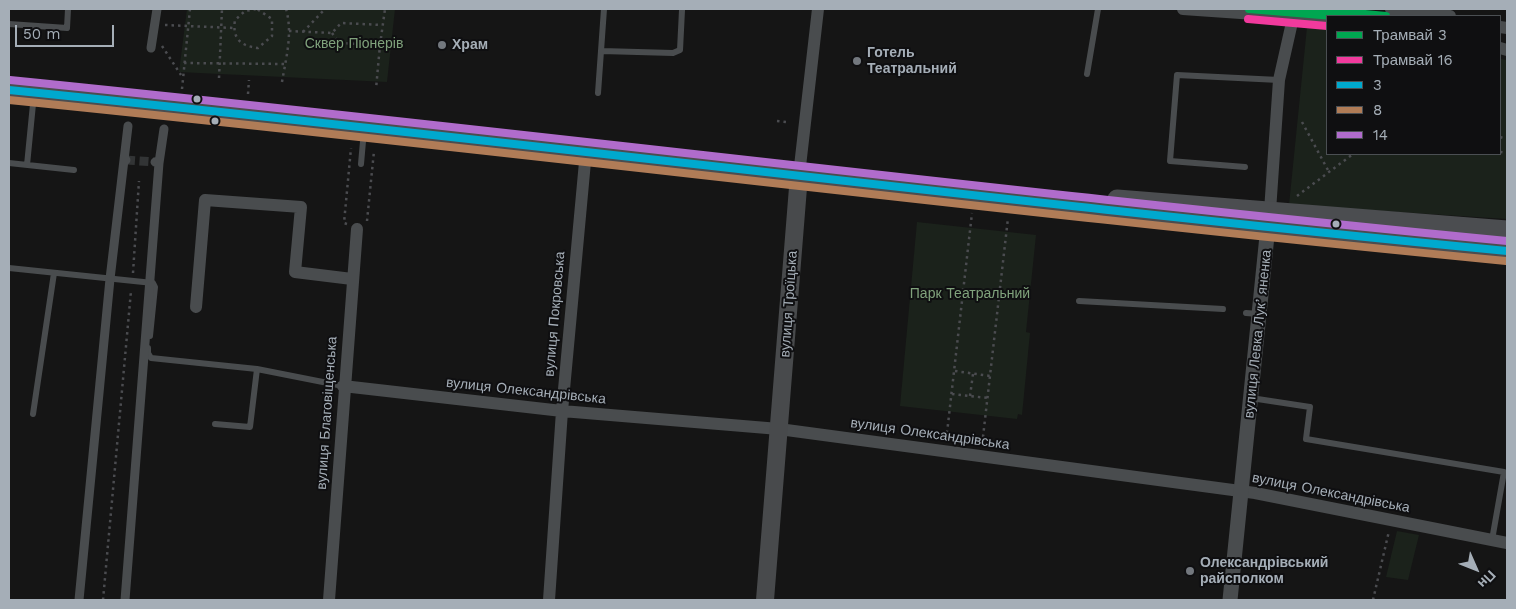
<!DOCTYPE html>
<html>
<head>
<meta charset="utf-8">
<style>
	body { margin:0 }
	#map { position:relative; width:1516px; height:609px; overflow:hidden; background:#151515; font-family:"Work Sans",sans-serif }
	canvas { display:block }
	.frame { position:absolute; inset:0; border:10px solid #a5aeb7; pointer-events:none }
	.legend { position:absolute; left:1326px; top:15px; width:175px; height:140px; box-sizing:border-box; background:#0f0f11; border:1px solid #4b4f53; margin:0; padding:6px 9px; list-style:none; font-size:15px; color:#a5aeb7 }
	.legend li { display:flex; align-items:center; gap:10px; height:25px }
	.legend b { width:25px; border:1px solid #4b4f53 }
	.north { position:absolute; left:1451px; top:544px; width:50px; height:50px; -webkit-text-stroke:4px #0f0f11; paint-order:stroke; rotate:134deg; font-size:14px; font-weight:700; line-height:20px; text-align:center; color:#a5aeb7 }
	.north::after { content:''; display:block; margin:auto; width:18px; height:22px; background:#a5aeb7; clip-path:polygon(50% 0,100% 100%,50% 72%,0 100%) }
	.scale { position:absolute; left:15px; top:25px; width:99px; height:22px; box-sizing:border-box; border:2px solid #a5aeb7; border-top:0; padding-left:6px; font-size:15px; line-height:18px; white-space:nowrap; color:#a5aeb7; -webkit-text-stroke:4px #0f0f11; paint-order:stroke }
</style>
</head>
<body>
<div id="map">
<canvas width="1516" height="609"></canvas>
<div class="frame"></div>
<ul class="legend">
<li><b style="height:6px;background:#00a651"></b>Трамвай 3</li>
<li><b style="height:6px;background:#f13a9d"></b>Трамвай 16</li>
<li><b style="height:6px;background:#00a9ce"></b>3</li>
<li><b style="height:6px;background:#b07c57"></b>8</li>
<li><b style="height:6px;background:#b06ccc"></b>14</li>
</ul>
<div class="north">Пн</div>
<div class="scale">50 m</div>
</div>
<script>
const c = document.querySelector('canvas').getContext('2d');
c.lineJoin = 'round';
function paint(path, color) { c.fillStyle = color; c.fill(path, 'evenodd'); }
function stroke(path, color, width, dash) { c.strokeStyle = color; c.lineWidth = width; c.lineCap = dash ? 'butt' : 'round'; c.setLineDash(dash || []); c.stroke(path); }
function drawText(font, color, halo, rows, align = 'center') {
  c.font = font + ' "Work Sans",sans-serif'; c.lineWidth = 4; c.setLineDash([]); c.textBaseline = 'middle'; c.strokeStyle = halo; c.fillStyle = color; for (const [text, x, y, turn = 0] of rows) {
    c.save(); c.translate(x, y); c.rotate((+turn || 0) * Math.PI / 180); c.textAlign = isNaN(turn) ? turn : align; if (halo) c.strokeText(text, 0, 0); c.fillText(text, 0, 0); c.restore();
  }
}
paint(new Path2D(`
	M187 9H395L387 82 179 72Z
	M1307 27 1327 30V154H1500V59L1507 60V219L1289 205Z
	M917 222 1036 235 1026 332 1030 333 1022 415 1018 414 1017 419 900 406Z
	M1397 531 1419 535 1408 580 1386 577Z`), '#1b221b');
stroke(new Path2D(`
	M126 160 155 162`), '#323435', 9, [9, 4.5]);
stroke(new Path2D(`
	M256 9 245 11 235 20C232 39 241 46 258 48L272 36V19L257 9
	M165 25 233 28
	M289 31 332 33 341 23 382 25
	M303 32 325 9
	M332 33 339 43 380 45 376 89
	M380 45 385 9
	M162 46 181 75
	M184 63 285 64
	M219 78 222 9
	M282 82C286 58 293 33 286 9
	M182 89 190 9
	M248 94 249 80
	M777 121 786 122
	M1302 122 1329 172
	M1500 137 1507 139
	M1500 152 1507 153
	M1297 196 1353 154
	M367 221 374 151
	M347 224 344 223 351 148
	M133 273 139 181
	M955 371 990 376
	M952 394 988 398
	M970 396 973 374
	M947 433 972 213
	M983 437 1008 218
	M103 600 131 291
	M1373 600 1389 531`), '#4b4c50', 2.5, [2.5, 4]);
stroke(new Path2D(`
	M9 24 67 28 68 9
	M602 51 673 53 680 50 682 10
	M1087 74 1098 9
	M598 93 604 9
	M9 163 74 170
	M361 164 364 130
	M27 165 34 94
	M1245 167 1170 161 1177 75 1279 80
	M9 268 153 283 155 287 150 336
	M1079 301 1223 309
	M1246 313 1259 314
	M148 348V353L151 358 257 369 343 386
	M1251 398 1310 407 1306 439 1504 472 1492 540
	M33 414 54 273
	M215 424 250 427 257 369`), '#494c4e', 6);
stroke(new Path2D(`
	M151 48 157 9
	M124 160 128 126
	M159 163 164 129
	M79 600 110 279 124 160H126
	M125 600 159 163 155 162`), '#494c4e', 9);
stroke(new Path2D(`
	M1183 9 1327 19
	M1391 9 1450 16
	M1500 27 1507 28
	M1500 48 1507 50
	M799 175 818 9
	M1270 211 1279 80 1295 9
	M196 307 205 200 301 207 295 272 352 279
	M343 386 562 411 779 429 1255 493 1507 543
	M329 600 357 229
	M549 600 562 411 586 151`), '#494c4e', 12);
stroke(new Path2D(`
	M1230 600 1269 216`), '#494c4e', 15);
stroke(new Path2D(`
	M765 600 799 175`), '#484a4c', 18);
stroke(new Path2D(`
	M9 90C509 138 1007 205 1507 251
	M1117 199 1507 230`), '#4b4d50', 19);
stroke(new Path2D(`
	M9 90C509 140 1007 203 1507 251`), '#00a9ce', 8);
stroke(new Path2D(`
	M9 100C508 150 1006 213 1506 261`), '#b07c57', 8);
stroke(new Path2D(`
	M10 80C509 130 1008 193 1507 241`), '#b06ccc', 8);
stroke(new Path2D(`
	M1249 9 1333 16
	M1312 9 1386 16`), '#00a651', 8);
stroke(new Path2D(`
	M1248 19 1327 26`), '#f13a9d', 8);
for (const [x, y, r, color] of [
	[442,45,5,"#73787e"],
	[857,61,5,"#73787e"],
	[197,99,4.5,"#a5aeb7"],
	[215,121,4.5,"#a5aeb7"],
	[1336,224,4.5,"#a5aeb7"],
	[1190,571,5,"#73787e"]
]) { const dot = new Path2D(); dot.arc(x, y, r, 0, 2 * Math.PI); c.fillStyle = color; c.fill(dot); stroke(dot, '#0f0f11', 2); }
drawText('14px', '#80a27c', '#0f0f11', [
	["Сквер Піонерів",354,44],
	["Парк Театральний",970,294]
]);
drawText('bold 14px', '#a5aeb7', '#0f0f11', [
	["Храм",452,45],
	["Готель",867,53],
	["Театральний",867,69],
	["Олександрівський",1200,563],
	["райсполком",1200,579]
], 'left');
drawText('14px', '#a5aeb7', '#0f0f11', [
	["вулиця Троїцька",789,304,-86],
	["вулиця Покровська",555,314,-85],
	["вулиця Левка Лукʼяненка",1258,334,-84],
	["вулиця Олександрівська",526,391,6],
	["вулиця Благовіщенська",327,413,-86],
	["вулиця Олександрівська",930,434,8],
	["вулиця Олександрівська",1331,493,11]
]);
</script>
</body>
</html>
